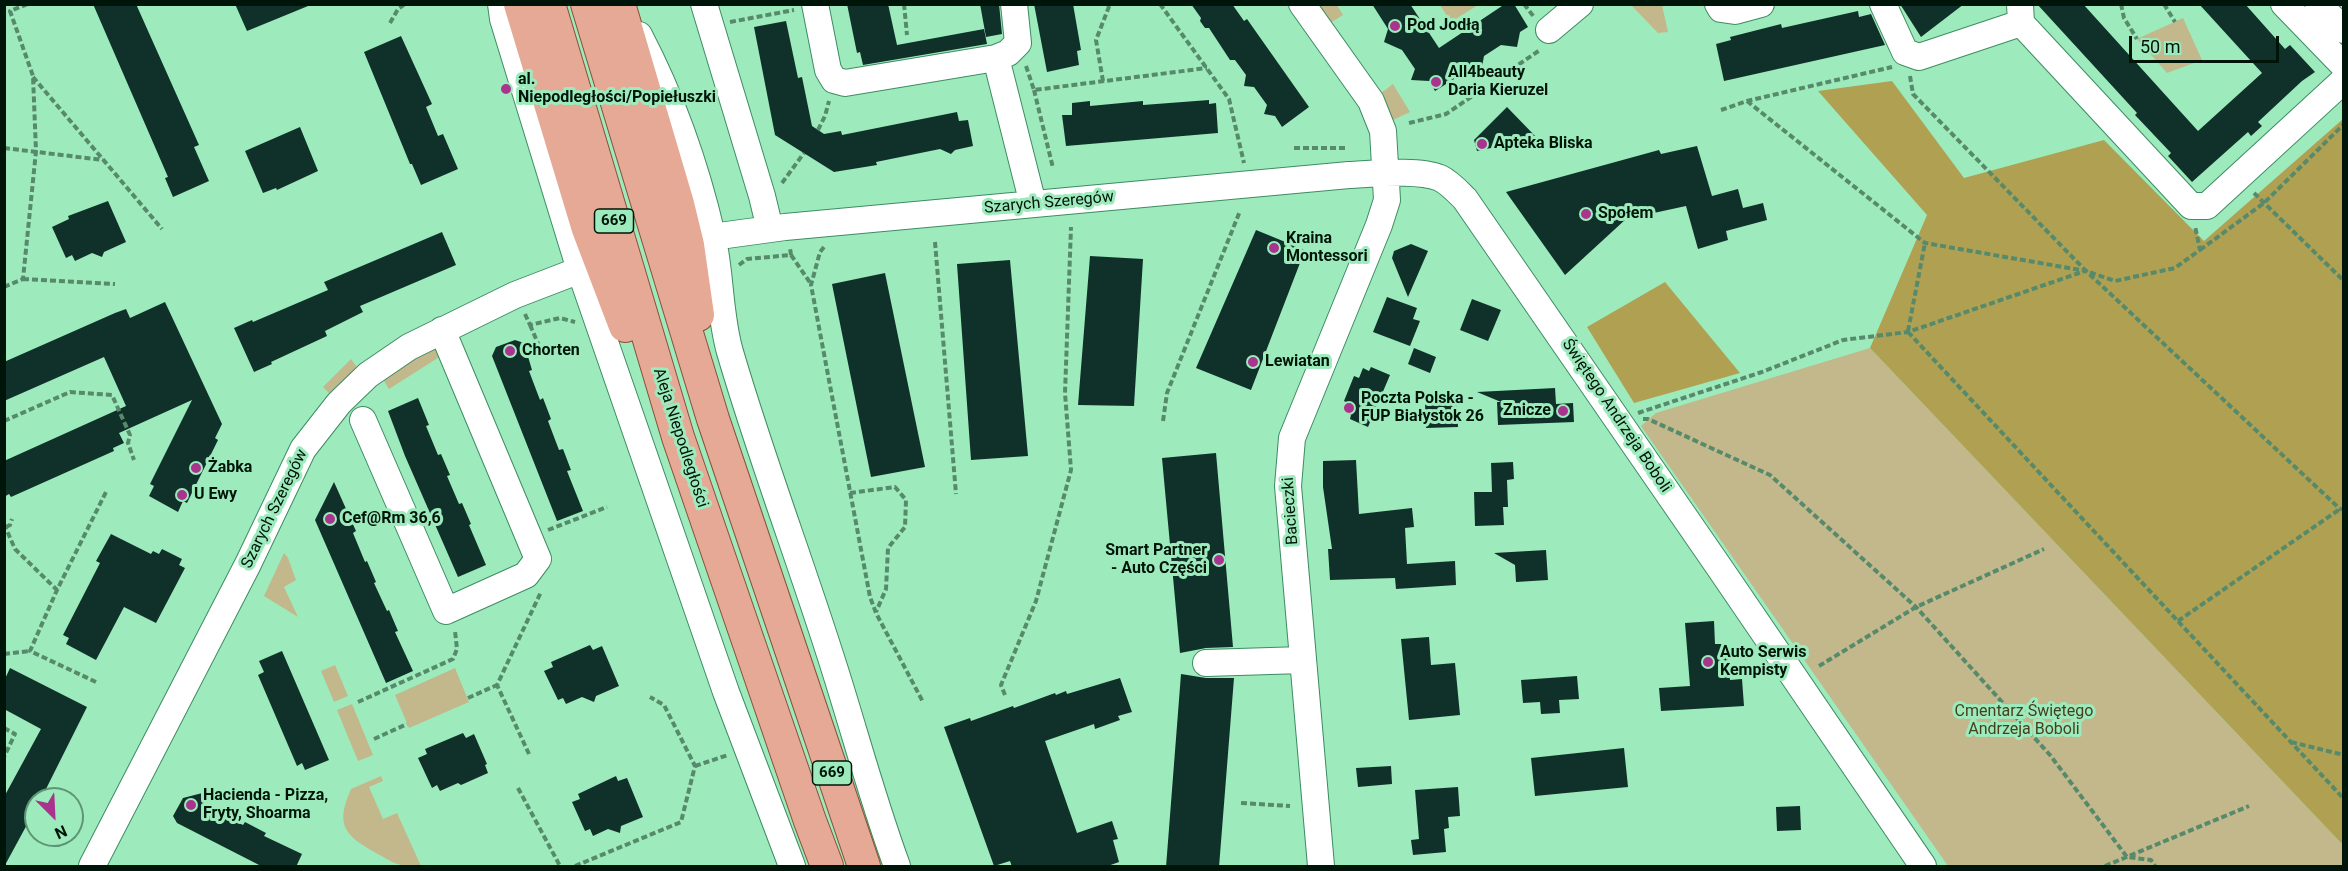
<!DOCTYPE html>
<html>
<head>
<meta charset="utf-8">
<style>
	body { margin:0 }
	#map { position:relative; width:2348px; height:871px; overflow:hidden; background:#9debbd; font-family:Roboto,sans-serif }
	canvas { display:block }
	.frame { position:absolute; inset:0; border:6px solid #001509; pointer-events:none }
	.north { position:absolute; left:24px; top:787px; width:60px; height:60px; box-sizing:border-box; background:#9debbd; border:2px solid #5e9575; border-radius:50%; rotate:156deg; font-size:16px; font-weight:700; line-height:24px; text-align:center; color:#001509 }
	.north::after { content:''; display:block; margin:auto; width:21px; height:27px; background:#a8348e; clip-path:polygon(50% 0,100% 100%,50% 72%,0 100%) }
	.scale { position:absolute; left:2129px; top:36px; width:150px; height:27px; box-sizing:border-box; border:3px solid #001509; border-top:0; padding-left:8px; font-size:18px; line-height:21px; white-space:nowrap; color:#001509; -webkit-text-stroke:4px #9debbd; paint-order:stroke }
</style>
</head>
<body>
<div id="map">
<canvas width="2348" height="871"></canvas>
<div class="frame"></div>
<div class="north">N</div>
<div class="scale">50 m</div>
</div>
<script>
const c = document.querySelector('canvas').getContext('2d');
c.lineJoin = 'round';
function paint(path, color) { c.fillStyle = color; c.fill(path, 'evenodd'); }
function stroke(path, color, width, dash) { c.strokeStyle = color; c.lineWidth = width; c.lineCap = dash ? 'butt' : 'round'; c.setLineDash(dash || []); c.stroke(path); }
function drawText(font, color, halo, rows, align = 'center') {
  c.font = font + ' Roboto,sans-serif'; c.lineWidth = 6; c.setLineDash([]); c.textBaseline = 'middle'; c.strokeStyle = halo; c.fillStyle = color; for (const [text, x, y, turn = 0] of rows) {
    c.save(); c.translate(x, y); c.rotate((+turn || 0) * Math.PI / 180); c.textAlign = isNaN(turn) ? turn : align; if (halo) c.strokeText(text, 0, 0); c.fillText(text, 0, 0); c.restore();
  }
}
paint(new Path2D(`
	M1313 5H1337L1343 15 1327 25Z
	M1440 5H1478L1451 22Z
	M1631 5H1662L1668 32 1658 33Z
	M2183 18 2202 60 2167 73 2137 39Z
	M1393 84 1410 112 1391 121 1377 96Z
	M435 344 444 354 389 389 381 376Z
	M1870 348 2343 845V866H1948L1641 426 1656 413Z
	M351 359 359 370 332 396 323 387Z
	M284 553 288 558 296 580 284 587 298 617 264 596Z
	M335 665 348 696 334 702 321 671Z
	M455 668 469 702 409 728 395 695Z
	M352 704 373 755 358 761 337 710Z
	M381 776 383 781 369 787 383 819 397 813 421 866C398 867 396 864 376 853 344 835 335 825 351 789Z`), '#c2b88b');
paint(new Path2D(`
	M1892 81 1964 178 2104 140 2204 241 2343 119V845L1870 348 1927 215 1818 91Z
	M1665 282 1740 373 1634 403 1587 327Z`), '#b0a052');
paint(new Path2D(`
	M93 4H136L199 145 194 147 209 181 173 197 165 178 168 177Z
	M235 4H313L247 31Z
	M847 4H888L897 45 984 29 987 44 863 65 860 52 857 53Z
	M980 4H999L1002 34 986 37Z
	M1034 4H1073L1081 50 1077 51 1079 65 1047 72Z
	M1191 4H1232L1244 21 1247 19 1309 107 1282 127 1275 116 1264 114 1267 105 1254 87 1244 86 1246 75 1235 60H1230L1209 28H1205L1200 21 1201 18Z
	M1372 4H1410L1439 48 1505 4H1514L1528 27 1520 32 1517 47 1501 45 1484 56 1481 72 1470 69 1435 91 1429 81 1411 80 1415 69 1402 50 1384 42 1388 29Z
	M1900 4H1964L1921 37Z
	M2037 4H2083L2198 131 2262 73 2199 4H2245L2285 49 2290 45 2315 72 2302 81 2258 122 2262 126 2251 136 2248 132 2192 182 2168 156 2171 153 2135 115 2137 113Z
	M1858 11 1859 17 1871 14 1885 45 1724 81 1716 44 1731 40 1730 37 1781 24 1782 28Z
	M786 21 798 78 802 77 812 126 824 134 841 131 842 135 957 112 959 121 968 120 973 146 955 150 951 154 940 149 876 162 877 165 834 172 775 135 754 27Z
	M401 36 432 104 426 107 438 136 443 134 458 169 421 185 412 164H410L364 52Z
	M1209 100V104L1216 103 1218 133 1066 146 1062 115H1072V103L1090 101V106L1143 101V105Z
	M1507 107 1537 138 1477 151 1474 140Z
	M300 127 318 171 277 190 276 188 263 193 245 151Z
	M1697 146 1712 196 1738 189 1743 208 1763 203 1767 220 1726 231 1728 240 1698 249 1686 206 1626 219 1565 275 1506 192 1659 150 1661 154Z
	M108 201 126 242 104 252 102 257 92 253 75 261 72 255 66 258 52 227 69 219 68 216Z
	M1256 230 1305 250 1251 390 1196 368Z
	M442 232 456 265 360 306 363 312 325 331 327 336 271 362 272 364 254 372 234 328 252 320 253 322 328 290 324 282Z
	M1411 244 1428 251 1408 297 1392 258 1394 251Z
	M1090 256 1143 259 1134 406 1078 405Z
	M1010 260 1028 456 971 460 957 264Z
	M885 273 925 467 871 477 832 284Z
	M1387 297 1417 308 1413 319 1420 321 1410 346 1373 332Z
	M1472 299 1501 310 1488 341 1460 330Z
	M165 302 222 424 215 438 218 440 187 503 183 501 178 512 149 496 154 486 150 484 192 400 119 433 124 443 113 448 114 451 11 497 9 494 4 497V461L126 406 104 357 4 401V362L115 313 126 309 130 318Z
	M515 340 524 343 532 370 529 371 540 400 543 398 551 419 548 421 559 450 563 449 571 470 567 471 583 511 557 521 492 356 496 347Z
	M1414 348 1436 357 1430 373 1408 364Z
	M1371 367 1390 375 1368 427 1350 419 1351 415 1344 412 1348 403 1344 401 1354 376 1359 378 1363 368 1369 371Z
	M1555 388 1556 404 1573 403 1574 422 1498 425 1497 402H1501L1477 392Z
	M418 398 429 425 426 426 438 455 441 454 450 475 447 476 459 504 462 503 471 524 469 525 486 565 458 577 405 456 388 411Z
	M1457 403 1458 427 1426 428 1425 404Z
	M1216 453 1233 647 1206 648 1180 653 1162 458Z
	M1356 460 1359 514 1412 508 1414 527 1405 528 1407 564 1455 561 1456 585 1396 589 1395 578 1330 580 1328 549H1332L1323 487V461Z
	M1513 462 1514 479 1507 480 1508 507H1503L1504 525 1475 526 1474 492H1492L1491 463Z
	M334 482 356 531 353 533 365 562 367 561 376 582 374 583 387 611 389 610 398 631 395 632 413 671 386 683 315 520Z
	M111 534 151 554 153 551 159 554 162 549 182 559 179 565 185 568 156 623 124 607 96 660 66 644 69 638 63 635 100 563 96 561Z
	M1546 550 1548 580 1516 582 1515 565 1494 553Z
	M1714 621 1715 644H1727L1730 680 1742 679 1744 706 1661 711 1659 688 1690 686 1685 623Z
	M1429 637 1431 665 1455 663 1460 715 1409 720 1401 639Z
	M590 645 593 650 602 646 619 686 596 696 594 702 582 697 566 704 563 698 558 700 544 671 553 667 551 662Z
	M282 651 329 760 305 770 302 763 297 766 258 675 264 672 259 661Z
	M10 668 87 707 41 799H36V808L4 867V797L41 729 4 709V681Z
	M1181 674 1206 678H1234L1219 867H1166Z
	M1577 676 1579 699 1559 700 1560 713 1541 714 1540 702 1523 703 1521 680Z
	M1120 678 1132 712 1118 716 1120 720 1095 729 1094 724 1045 741 1077 833 1112 821 1118 839 1113 840 1119 862 1105 867H1012L1010 861 994 866 944 727 970 718 971 721 1013 706 1014 708 1055 693 1056 695 1066 691 1067 694Z
	M463 733 466 738 474 734 487 764 485 765 488 773 461 785 458 783 440 791 437 785 432 788 418 758 427 754 425 749Z
	M1624 748 1628 787 1535 796 1531 758Z
	M1391 766 1392 784 1358 787 1356 768Z
	M616 776 618 781 627 778 643 817 621 826 620 833 608 829 593 836 590 829 585 831 572 802 580 799 578 794Z
	M1458 787 1460 816 1448 817 1449 828 1444 829 1446 852 1413 855 1411 840 1419 839 1415 790Z
	M210 791 205 802 217 808 216 812 243 825 245 822 266 833 264 836 302 854 296 867H263L177 823 173 816 183 798Z
	M1800 806 1801 830 1777 831 1776 807Z`), '#10312a');
const minor = new Path2D(`
	M501 4 503 19 580 270 726 692 792 866
	M704 4 762 196 770 229
	M815 4 828 70 834 80 845 83 996 58 1008 53 1018 43 1014 4
	M1302 4 1371 101 1383 131 1387 200 1379 225 1292 438 1288 486 1321 866
	M1718 4 1721 9 1735 11 1761 4
	M1883 4 1905 52 1919 57 2021 23
	M2020 4 2021 23 2191 206H2207L2344 80
	M2284 4 2344 66
	M2318 4 2344 30
	M1549 30 1580 4
	M639 35C672 98 696 166 712 235 721 273 719 314 730 352 761 458 801 562 834 667 855 733 873 801 897 866
	M996 58 1033 204
	M712 237 785 227 1349 175C1372 174 1419 169 1440 178 1450 183 1457 191 1465 199L1719 567 1923 866
	M363 420 446 611 526 575 538 559 442 330
	M1206 663 1303 660
	M92 866 248 564 303 449 339 403 368 375 409 347 515 295 580 270`);
const major = new Path2D(`
	M520 4 588 229 625 326
	M549 4 678 437 810 821 827 866
	M587 4 713 419 864 866
	M619 4 678 204 688 245 698 315`);
stroke(minor, '#3e8c62', 28);
stroke(major, '#895037', 34);
stroke(new Path2D(`
	M904 4 907 35
	M1160 4 1229 99 1244 163
	M1524 4 1534 17
	M2121 4 2124 18 2137 39
	M2164 4 2175 22
	M730 22 794 10
	M390 23 398 9 405 4
	M1026 66 1034 90 1207 68
	M1910 76 1913 94 2086 271 2115 281 2175 268 2200 250 2195 226
	M33 77 162 229
	M1103 81 1096 40 1110 4
	M1034 90 1053 168
	M1747 101 1925 243 2086 271 2340 509H2344
	M1721 110 1747 101 1892 67
	M1409 123 1446 114 1540 50
	M818 130 825 116 829 101
	M4 148 103 160
	M1294 148H1347
	M782 183 804 153
	M2254 193 2344 281
	M935 242 956 494
	M824 247 820 252 811 285 870 597 876 613 923 702
	M2200 250 2264 203 2344 124
	M791 255 811 284
	M739 265 747 259 791 255 790 248
	M23 279 115 284
	M4 287 23 279 36 151 33 76 10 11 28 4
	M525 314 530 325 560 318 575 322
	M530 325 540 348
	M1908 331 1925 243
	M1908 332 2344 799
	M1638 413 1762 372 1843 340 1908 332 2085 271
	M1643 419H1648L1770 475 1916 607 2050 755 2127 857 2151 860 2155 866
	M4 421 70 392 112 395 130 435 128 443 134 460
	M1163 421 1167 393 1240 211
	M850 493 895 487 906 500 905 527 888 548 886 589 876 612
	M4 524 15 549 57 590
	M6 527 10 525 12 519
	M548 530 607 507
	M2178 621 2340 509
	M4 654 30 651
	M1819 666 1916 607 2044 549
	M96 682 30 651 57 590 107 490
	M1005 695 1001 685 1036 601 1071 470 1065 393 1071 227
	M468 698 497 685
	M358 702 453 659 457 649 455 631
	M4 728 15 734 4 757
	M374 739 407 724
	M2291 742 2344 755
	M529 754 497 685 541 592
	M695 766 728 755
	M518 788 560 866
	M1241 803 1290 806
	M575 866 681 822 695 766 664 705 650 697
	M2105 866 2249 806`), '#568a6b', 4, [6, 3]);
stroke(minor, '#fff', 26);
stroke(major, '#e5a996', 32);
for (const [x, y, r, color] of [
	[1395,26,6,"#a8348e"],
	[1436,82,6,"#a8348e"],
	[506,89,6,"#a8348e"],
	[1482,144,6,"#a8348e"],
	[1586,214,6,"#a8348e"],
	[1274,248,6,"#a8348e"],
	[510,351,6,"#a8348e"],
	[1253,362,6,"#a8348e"],
	[1349,408,6,"#a8348e"],
	[1563,411,6,"#a8348e"],
	[196,468,6,"#a8348e"],
	[182,495,6,"#a8348e"],
	[330,519,6,"#a8348e"],
	[1219,560,6,"#a8348e"],
	[1708,662,6,"#a8348e"],
	[191,805,6,"#a8348e"]
]) { const dot = new Path2D(); dot.arc(x, y, r, 0, 2 * Math.PI); c.fillStyle = color; c.fill(dot); stroke(dot, '#9debbd', 2); }
for (const [x, y, w] of [
	[614,221,39],
	[832,773,39]
]) { const box = new Path2D(); box.roundRect(x - w / 2, y - 12, w, 24, 4.5); c.fillStyle = '#9debbd'; c.fill(box); stroke(box, '#001509', 1.5); }
drawText('bold 15px', '#001509', null, [
	["669",614,221],
	["669",832,773]
]);
drawText('bold 16px', '#001509', '#9debbd', [
	["Pod Jodłą",1407,26],
	["All4beauty",1448,73],
	["Daria Kieruzel",1448,91],
	["al.",518,80],
	["Niepodległości/Popiełuszki",518,98],
	["Apteka Bliska",1494,144],
	["Społem",1598,214],
	["Kraina",1286,239],
	["Montessori",1286,257],
	["Chorten",522,351],
	["Lewiatan",1265,362],
	["Poczta Polska -",1361,399],
	["FUP Białystok 26",1361,417],
	["Znicze",1551,411,"right"],
	["Żabka",208,468],
	["U Ewy",194,495],
	["Cef@Rm 36,6",342,519],
	["Smart Partner",1207,551,"right"],
	["- Auto Części",1207,569,"right"],
	["Auto Serwis",1720,653],
	["Kempisty",1720,671],
	["Hacienda - Pizza,",203,796],
	["Fryty, Shoarma",203,814]
], 'left');
drawText('16px', '#001509', '#9debbd', [
	["Szarych Szeregów",1049,203,-5],
	["Świętego Andrzeja Boboli",1616,416,56],
	["Aleja Niepodległości",680,438,72],
	["Szarych Szeregów",275,509,-64],
	["Bacieczki",1291,511,-94]
]);
drawText('16px', '#463f1d', '#9debbd', [
	["Cmentarz Świętego",2024,712],
	["Andrzeja Boboli",2024,730]
]);
</script>
</body>
</html>
